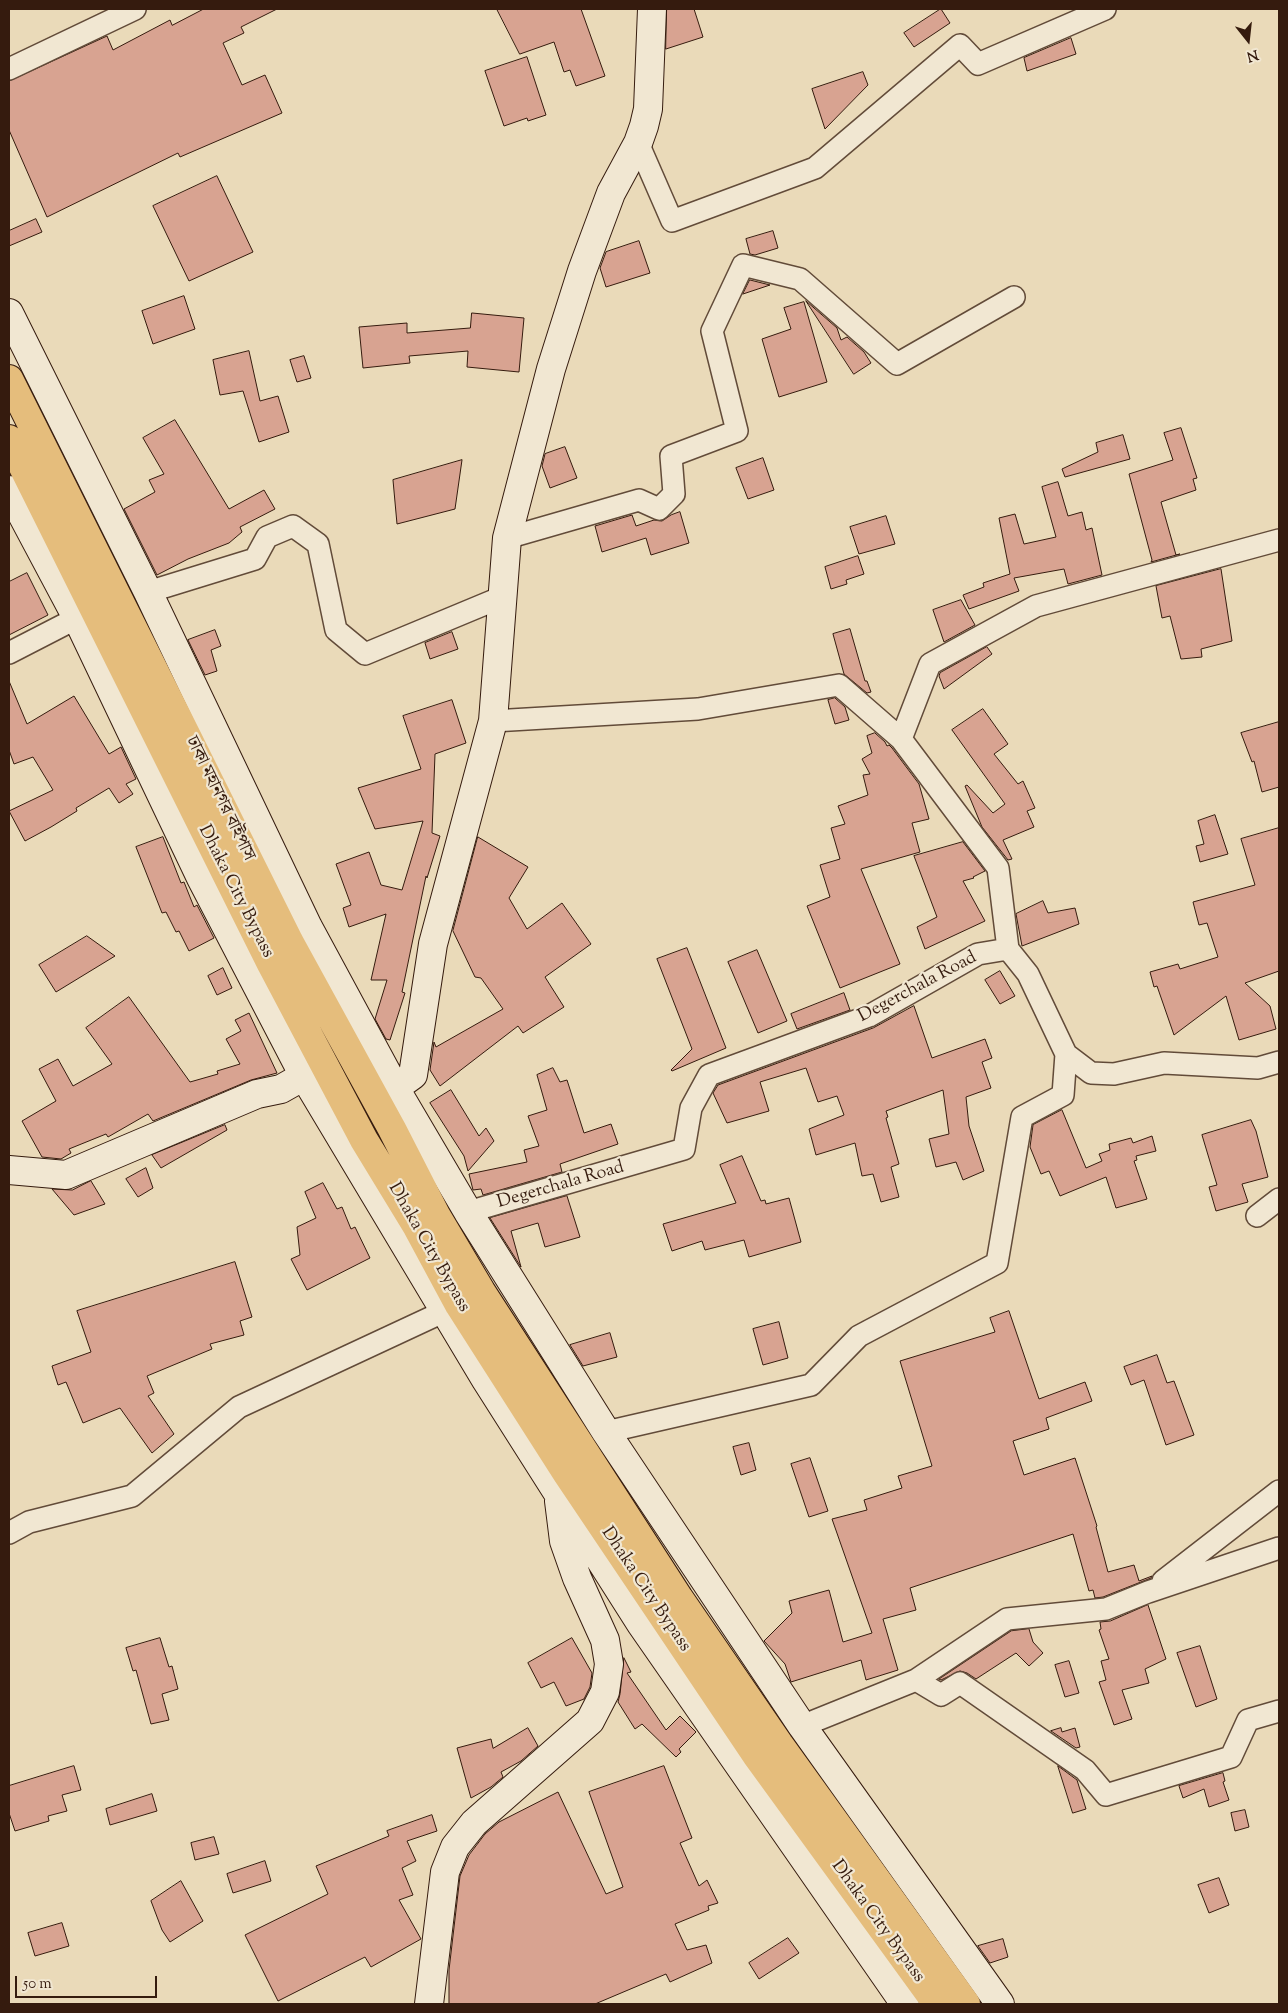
<!DOCTYPE html>
<html>
<head>
<meta charset="utf-8">
<style>
	body { margin:0 }
	#map { position:relative; width:1288px; height:2013px; overflow:hidden; background:#eadab9; font-family:"Sorts Mill Goudy",serif }
	canvas { display:block }
	.frame { position:absolute; inset:0; border:10px solid #351b0e; pointer-events:none }
	.north { position:absolute; left:1223px; top:15px; width:50px; height:50px; -webkit-text-stroke:4px #f1e7d2; paint-order:stroke; rotate:164deg; font-size:14px; font-weight:700; line-height:20px; text-align:center; color:#351b0e }
	.north::after { content:''; display:block; margin:auto; width:18px; height:22px; background:#351b0e; clip-path:polygon(50% 0,100% 100%,50% 72%,0 100%) }
	.scale { position:absolute; left:15px; top:1976px; width:142px; height:22px; box-sizing:border-box; border:2px solid #351b0e; border-top:0; padding-left:6px; font-size:15px; line-height:18px; white-space:nowrap; color:#351b0e; -webkit-text-stroke:4px #f1e7d2; paint-order:stroke }
</style>
</head>
<body>
<div id="map">
<canvas width="1288" height="2013"></canvas>
<div class="frame"></div>
<div class="north">N</div>
<div class="scale">50 m</div>
</div>
<script>
const c = document.querySelector('canvas').getContext('2d');
c.lineJoin = 'round';
function paint(path, color) { c.fillStyle = color; c.fill(path, 'evenodd'); }
function stroke(path, color, width, dash) { c.strokeStyle = color; c.lineWidth = width; c.lineCap = dash ? 'butt' : 'round'; c.setLineDash(dash || []); c.stroke(path); }
function drawText(font, color, halo, rows, align = 'center') {
  c.font = font + ' "Sorts Mill Goudy","Noto Serif Bengali",serif'; c.lineWidth = 4.5; c.setLineDash([]); c.textBaseline = 'middle'; c.strokeStyle = halo; c.fillStyle = color; for (const [text, x, y, turn = 0] of rows) {
    c.save(); c.translate(x, y); c.rotate((+turn || 0) * Math.PI / 180); c.textAlign = isNaN(turn) ? turn : align; if (halo) c.strokeText(text, 0, 0); c.fillText(text, 0, 0); c.restore();
  }
}
const building = new Path2D(`
	M204 9H277L241 27 244 33 223 43 242 85 265 75 282 113 180 157 178 153 47 217 9 130V81L107 36 113 50 170 20 172 25Z
	M497 9H581L605 76 576 86 570 70 564 72 554 42 520 54Z
	M667 9H694L703 37 666 49Z
	M941 9 950 23 914 47 904 33Z
	M1071 38 1076 54 1027 71 1024 58Z
	M527 57 546 115 528 121 527 118 504 126 485 71Z
	M863 72 868 85 825 129 812 89Z
	M217 176 253 252 189 281 153 206Z
	M36 219 42 232 9 246V231Z
	M773 231 778 248 755 255 750 254 746 239Z
	M639 241 650 273 606 287 600 268 606 252Z
	M750 280 770 285 743 294Z
	M184 296 195 329 153 344 142 311Z
	M806 301 837 328 841 340 847 337 864 352 871 363 854 374Z
	M804 302 827 382 779 397 762 339 791 329 784 308Z
	M472 313 524 318 519 372 467 367 468 351 409 356 410 363 363 368 359 327 407 323V333L470 328Z
	M249 351 260 401 278 396 289 432 259 442 243 391 220 395 213 360Z
	M304 356 311 378 297 382 290 360Z
	M175 420 229 509 264 490 275 509 240 527 242 532 229 543 188 559 157 575 124 509 155 492 149 480 164 474 143 438Z
	M1181 428 1197 478 1193 479 1196 490 1161 502 1176 555 1180 554 1151 562 1152 560 1129 474 1173 460 1164 433Z
	M1123 435 1130 459 1065 477 1062 469 1098 452 1096 443Z
	M565 447 577 478 550 488 542 466 545 454Z
	M763 458 774 490 748 499 736 468Z
	M462 460 455 509 397 524 393 480Z
	M1058 482 1068 516 1082 512 1086 530 1092 528 1102 575 1068 584 1064 569 1014 578 1019 591 969 609 963 595 984 587 983 583 1010 574 999 518 1015 514 1024 544 1056 537 1042 487Z
	M680 512 689 543 651 555 646 538 602 552 595 526 632 515 636 526 654 520 662 521 671 515Z
	M886 516 895 544 859 554 850 527Z
	M858 556 864 574 846 580 847 584 831 589 825 567Z
	M1221 569 1232 641 1201 649 1202 657 1181 659 1170 616 1162 618 1156 586Z
	M27 573 48 615 9 635V582Z
	M961 600 975 625 944 642 933 610Z
	M850 629 865 681H867L871 692 867 693 844 674 833 634Z
	M215 630 221 646 211 650 217 671 205 675 188 640Z
	M452 632 458 649 430 659 425 643Z
	M987 647 992 654 944 689 939 676 940 673Z
	M9 681 27 724 74 696 109 754 121 747 136 779 126 784 133 794 119 803 109 788 76 808 77 811 51 827 25 841 9 811 53 790 33 757 14 764 9 750Z
	M835 698 845 707 849 720 835 724 828 700Z
	M452 700 466 743 435 754 432 833 440 836 427 878 426 876 402 992 405 993 390 1040 386 1039 375 1019 387 980H371L386 914 349 927 343 908 351 905 336 864 369 852 381 885 402 890 423 821 375 829 358 788 421 769 403 716Z
	M983 709 1008 744 994 754 1018 784 1023 781 1035 808 1027 811 1034 827 1003 840 1012 859 1008 860 982 827 965 786 967 785 993 813 1005 804 952 730Z
	M1279 722V787L1262 792 1254 761 1252 762 1241 733Z
	M875 733 885 742 887 746 889 745 892 748 919 784 929 819 912 823 920 852 861 869 900 964 840 988 807 906 830 897 820 865 840 859 831 828 845 824 838 806 868 795 863 775 870 774 862 759 872 753 867 736Z
	M1215 815 1228 854 1200 862 1196 846 1204 844 1198 821Z
	M1279 828V971L1245 983 1270 1006 1276 1029 1239 1040 1226 996 1174 1035 1157 986 1154 987 1150 972 1178 964 1180 969 1218 957 1207 923 1199 925 1193 902 1255 885 1241 839Z
	M163 837 181 883 184 882 194 907 197 905 214 938 189 951 179 931 176 932 166 912 162 913 136 847Z
	M478 837 528 867 509 898 527 929 562 903 591 944 545 977 564 1007 523 1033 518 1026 440 1086 430 1070 434 1042 436 1047 503 1009 481 978 475 977 453 931Z
	M963 842 985 871 973 877 974 878 963 881 985 921 925 949 917 927 937 917 914 856Z
	M1043 901 1048 913 1075 908 1079 924 1022 946 1016 914Z
	M87 936 115 956 56 992 39 965Z
	M687 948 726 1048 672 1071 671 1070 692 1049 657 959Z
	M757 950 787 1021 758 1033 728 962Z
	M223 968 232 988 217 995 208 976Z
	M1000 971 1015 996 1000 1004 985 980Z
	M844 993 850 1010 797 1029 791 1014Z
	M129 997 190 1082 218 1074 217 1071 240 1064 226 1039 241 1031 235 1020 249 1013 277 1073 251 1080 153 1121 148 1114 108 1137 106 1134 69 1149 71 1153 61 1159 42 1157 22 1121 56 1101 39 1069 58 1059 73 1086 112 1064 86 1028Z
	M914 1006 932 1058 985 1039 992 1058 982 1062 991 1088 966 1097 969 1126 984 1171 963 1180 956 1162 936 1167 929 1139 949 1134 943 1090 886 1111 888 1117 886 1118 899 1164 891 1167 899 1197 881 1202 873 1174 862 1176 855 1143 816 1155 809 1129 844 1115 837 1096 818 1102 806 1068 760 1082 769 1111 727 1123 713 1093 718 1085 873 1028Z
	M553 1068 560 1082 567 1080 584 1133 611 1124 618 1144 560 1164 562 1172 483 1195 481 1189 473 1190 469 1174 527 1162 524 1150 539 1146 528 1116 547 1110 537 1075Z
	M451 1090 479 1136 486 1128 494 1141 468 1171 464 1156 430 1103Z
	M1062 1110 1086 1168 1102 1161 1099 1154 1110 1150 1109 1144 1131 1138 1133 1143 1152 1136 1156 1151 1136 1156 1137 1160 1134 1161 1147 1199 1116 1208 1106 1177 1060 1196 1049 1171 1041 1174 1030 1147 1033 1125Z
	M1251 1120 1256 1131 1268 1177 1242 1184 1248 1202 1216 1211 1209 1187 1217 1185 1202 1135Z
	M225 1125 227 1130 161 1168 152 1155Z
	M742 1156 761 1201 765 1200 766 1204 789 1198 801 1242 749 1257 744 1240 705 1250 702 1241 672 1251 663 1224 736 1203 720 1165Z
	M146 1168 153 1188 138 1197 126 1179Z
	M91 1181 105 1204 74 1215 52 1189 72 1190Z
	M323 1183 337 1209 342 1207 351 1229 355 1227 370 1258 307 1290 291 1259 300 1255 297 1227 316 1218 305 1192Z
	M567 1196 580 1237 545 1247 538 1223 511 1231 521 1267 490 1218Z
	M235 1262 252 1317 240 1321 244 1335 210 1344 212 1349 147 1376 154 1393 148 1396 174 1434 152 1453 120 1408 83 1423 66 1382 58 1385 52 1366 91 1352 77 1311Z
	M1009 1311 1039 1399 1085 1382 1092 1401 1046 1418 1049 1429 1013 1441 1024 1475 1075 1458 1097 1526 1096 1527 1108 1572 1134 1565 1139 1581 1152 1576 1151 1578 1103 1597 1095 1598 1093 1590 1089 1591 1073 1534 910 1588 916 1610 883 1619 898 1670 866 1680 861 1660 791 1682 785 1664 764 1641 792 1613 789 1601 829 1590 843 1642 872 1633 832 1519 867 1510 864 1500 902 1488 898 1476 932 1466 900 1361 995 1332 990 1318Z
	M779 1322 788 1358 763 1365 753 1329Z
	M610 1333 617 1357 583 1366 570 1345Z
	M1157 1355 1167 1383 1174 1381 1194 1435 1166 1445 1144 1380 1131 1385 1124 1367Z
	M749 1443 756 1470 741 1475 733 1447Z
	M810 1458 828 1511 809 1517 791 1464Z
	M1148 1605 1166 1659 1145 1669 1149 1683 1122 1690 1132 1719 1114 1725 1099 1682 1106 1680 1101 1661 1109 1659 1099 1630 1101 1629 1100 1622 1110 1621Z
	M1029 1629 1033 1642 1043 1653 1029 1666 1016 1653 976 1679 967 1673 960 1671 941 1680 939 1679 1011 1631Z
	M160 1638 169 1667 172 1666 178 1689 162 1694 169 1720 151 1724 136 1670 133 1671 126 1648Z
	M572 1638 592 1673 590 1687 584 1699 566 1706 554 1682 541 1688 528 1663Z
	M1200 1646 1217 1699 1196 1707 1177 1653Z
	M624 1658 631 1672 627 1673 666 1730 680 1716 696 1732 679 1749 681 1752 676 1757 642 1724 635 1729 618 1702 620 1694Z
	M1069 1661 1079 1693 1065 1697 1055 1665Z
	M528 1728 538 1746 521 1761 501 1772 503 1777 491 1787 471 1798 457 1748 491 1739 493 1748Z
	M1061 1728 1062 1732 1075 1728 1080 1747 1076 1748 1051 1731Z
	M74 1766 81 1790 62 1795 67 1811 48 1816 49 1821 15 1831 9 1813V1786Z
	M664 1766 692 1838 680 1843 699 1886 707 1880 718 1903 708 1906 709 1910 675 1924 687 1950 706 1945 712 1963 670 1982 666 1974 595 2004H449V1970L460 1876 469 1855 485 1834 499 1822 558 1792 606 1894 623 1887 589 1792Z
	M1058 1766 1077 1780 1086 1809 1073 1813Z
	M1223 1773 1225 1781 1223 1782 1229 1800 1209 1807 1204 1789 1183 1798 1179 1786Z
	M152 1794 157 1811 110 1825 106 1809Z
	M1245 1810 1249 1827 1235 1831 1231 1813Z
	M432 1815 437 1831 407 1841 416 1861 402 1868 413 1895 399 1900 421 1939 371 1967 365 1957 278 2001 245 1935 328 1894 316 1866 389 1836 387 1831Z
	M214 1837 219 1854 195 1860 191 1843Z
	M265 1861 271 1881 233 1893 227 1874Z
	M1219 1878 1229 1905 1209 1913 1198 1885Z
	M181 1881 203 1921 170 1942 162 1930 151 1901Z
	M62 1923 69 1946 35 1956 28 1933Z
	M788 1938 799 1953 759 1979 749 1963Z
	M1003 1939 1008 1957 990 1963 978 1946Z`);
paint(building, '#d8a391');
stroke(building, '#351b0e', 1);
const street = new Path2D(`
	M9 69 135 9
	M638 143 672 221 815 168 960 45 978 64 1105 9
	M507 538 639 500 659 509 674 494 671 456 737 431 712 331 743 265 800 279 897 364 1014 297
	M148 592 255 559 267 537 293 526 318 544 336 630 365 654 502 597
	M9 653 77 618
	M493 721 698 709 839 685 901 739 930 664 1036 606 1279 540
	M901 739 998 868 1008 949
	M468 1212 684 1149 691 1108 709 1075 869 1016 978 954 1008 949 1028 974 1066 1054 1091 1073 1114 1074 1164 1063 1258 1068 1279 1062
	M1257 1216 1279 1199
	M606 1432 811 1385 859 1336 997 1263 1022 1117 1063 1095 1066 1054
	M9 1533 29 1522 132 1496 239 1407 445 1311
	M1163 1581 1279 1491
	M916 1680 941 1695 960 1683 1085 1770 1106 1795 1231 1757 1248 1720 1279 1711
	M802 1726 916 1680 1007 1619 1106 1609 1148 1592 1279 1548`);
const secondary = new Path2D(`
	M9 313 148 592 308 927 395 1088 468 1212 606 1432 802 1726 1000 2004
	M9 490 77 618 201 878 304 1076 486 1380 641 1624 905 2004
	M395 1088 413 1075 433 944 493 721 507 538 551 369 582 271 611 193 638 143 644 126 648 109 652 9
	M9 1170 66 1175 257 1094 281 1089 304 1076
	M429 2004 445 1872 455 1847 474 1823 590 1721 605 1692 609 1664 605 1640 577 1578 564 1541 559 1501`);
const highway = new Path2D(`
	M9 379 289 941 392 1129 436 1215 481 1291 679 1598 779 1744 966 2004
	M9 439 271 964 364 1140 417 1227 459 1305 567 1474 756 1755 937 2004`);
stroke(street, '#624b39', 24);
stroke(secondary, '#351b0e', 30);
stroke(highway, '#351b0e', 30);
stroke(street, '#f1e7d2', 21);
stroke(secondary, '#f1e7d2', 28);
stroke(highway, '#e5bd7c', 28);
drawText('18px', '#351b0e', '#f1e7d2', [
	["ঢাকা মহানগর বাইপাস",219,799,64],
	["Dhaka City Bypass",235,892,63],
	["Degerchala Road",918,988,-28],
	["Degerchala Road",561,1186,-16],
	["Dhaka City Bypass",428,1248,60],
	["Dhaka City Bypass",645,1590,56],
	["Dhaka City Bypass",877,1922,54]
]);
</script>
</body>
</html>
